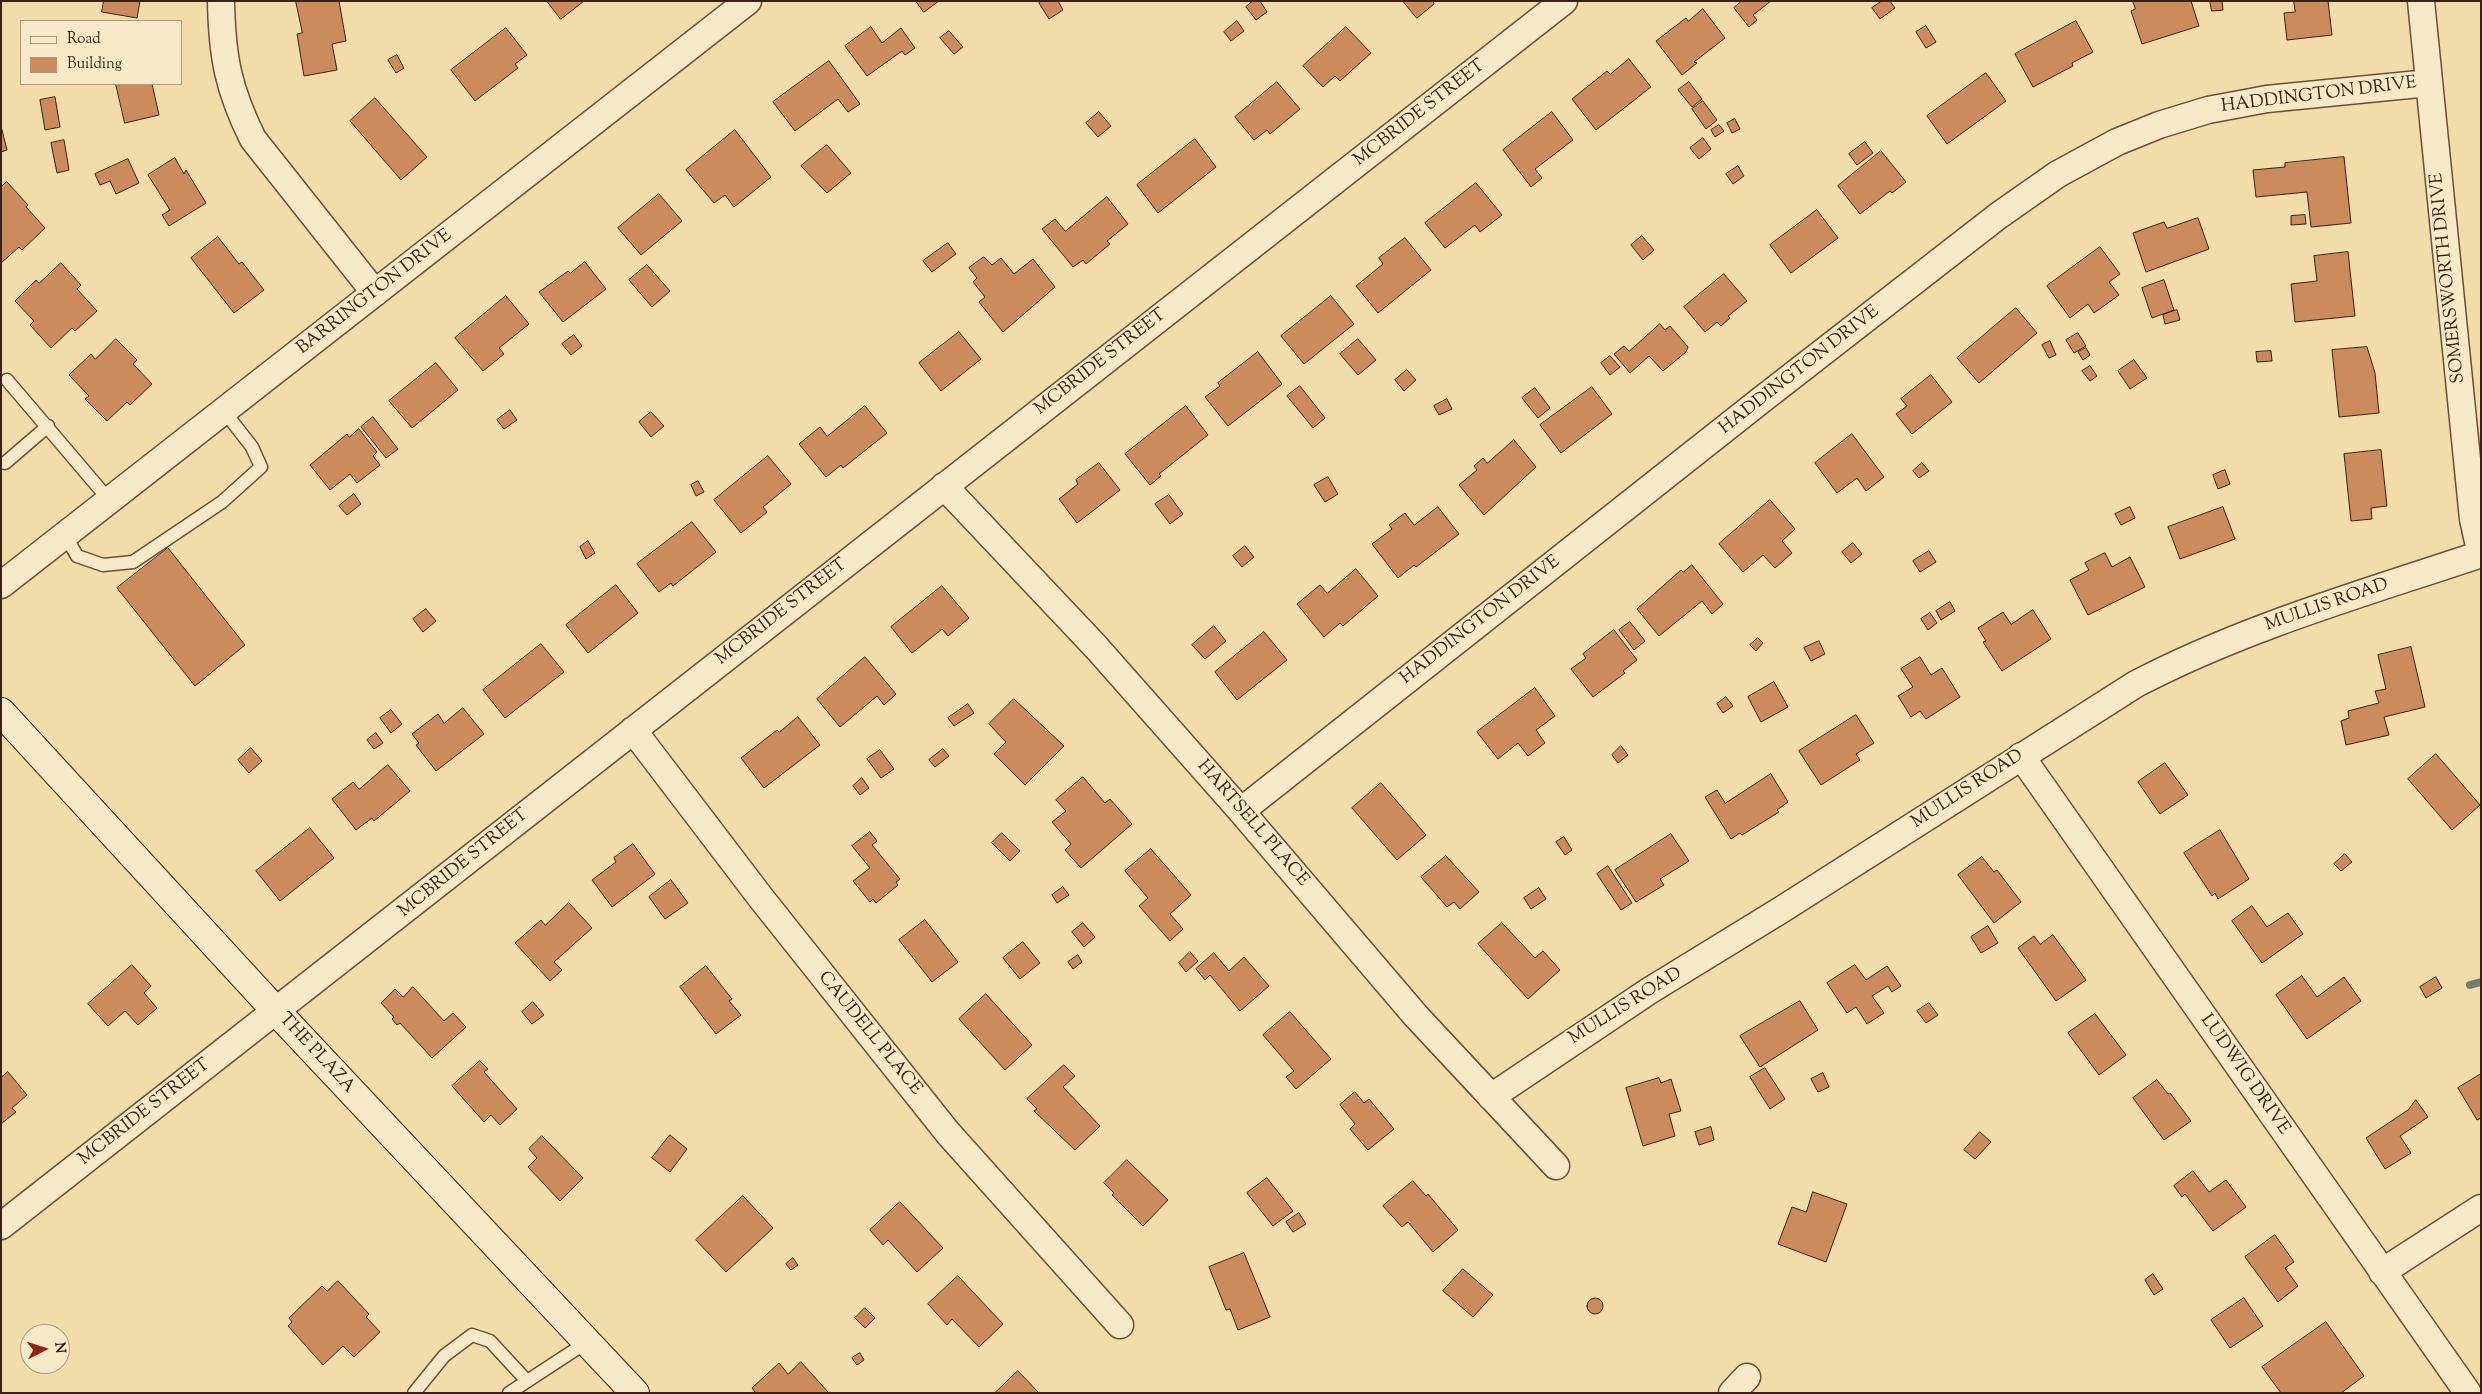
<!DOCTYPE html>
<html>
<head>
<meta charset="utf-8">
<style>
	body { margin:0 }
	#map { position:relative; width:2482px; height:1394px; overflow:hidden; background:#f2dcaa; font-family:"Sorts Mill Goudy",serif }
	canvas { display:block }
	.frame { position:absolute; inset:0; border:2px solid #3b2113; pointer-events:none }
	.legend { position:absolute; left:20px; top:20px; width:162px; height:65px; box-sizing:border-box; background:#f7e8c8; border:1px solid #ac9880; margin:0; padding:6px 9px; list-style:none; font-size:15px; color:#3b2113 }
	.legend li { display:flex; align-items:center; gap:10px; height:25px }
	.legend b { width:25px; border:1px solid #ac9880 }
	.north { position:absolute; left:20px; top:1324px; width:50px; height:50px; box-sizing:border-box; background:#f7e8c8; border:1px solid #ac9880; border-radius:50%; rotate:85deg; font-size:14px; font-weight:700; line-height:20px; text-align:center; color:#3b2113 }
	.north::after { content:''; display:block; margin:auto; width:18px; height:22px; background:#8f2418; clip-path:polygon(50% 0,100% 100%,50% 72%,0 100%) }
</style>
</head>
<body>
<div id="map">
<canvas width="2482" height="1394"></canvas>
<div class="frame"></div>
<ul class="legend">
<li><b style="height:6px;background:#f7e8c8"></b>Road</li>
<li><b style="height:14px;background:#cb8b5c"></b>Building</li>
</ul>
<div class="north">N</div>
</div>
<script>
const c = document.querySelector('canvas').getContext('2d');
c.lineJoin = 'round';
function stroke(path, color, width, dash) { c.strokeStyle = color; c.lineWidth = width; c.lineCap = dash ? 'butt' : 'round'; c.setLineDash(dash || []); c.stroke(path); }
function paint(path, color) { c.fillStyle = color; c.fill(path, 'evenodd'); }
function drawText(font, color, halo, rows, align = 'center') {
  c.font = font + ' "Sorts Mill Goudy",serif'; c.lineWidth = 4; c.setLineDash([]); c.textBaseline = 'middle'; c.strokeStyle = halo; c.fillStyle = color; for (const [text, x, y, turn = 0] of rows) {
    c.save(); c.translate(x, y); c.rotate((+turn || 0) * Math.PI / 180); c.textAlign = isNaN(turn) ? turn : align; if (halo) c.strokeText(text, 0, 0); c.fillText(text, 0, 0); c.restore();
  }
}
stroke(new Path2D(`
	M2470 985 2481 982`), '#757d71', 8);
const building = new Path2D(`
	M104 1H140L137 18 102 12Z
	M296 1H339L346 41 332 44 337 70 304 76 297 34 302 33Z
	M547 1H584L561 19Z
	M916 1H939L924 12Z
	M1042 1H1058L1063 10 1049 19 1039 3Z
	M1253 1H1260L1267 12 1256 20 1246 7Z
	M1403 1H1433L1434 4 1417 18Z
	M1742 1H1771L1753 15 1757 20 1749 27 1734 8Z
	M1882 1H1890L1895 8 1880 19 1872 8Z
	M2133 1H2191L2199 26 2142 44 2131 11 2135 9Z
	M2210 1H2222L2223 10 2212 11Z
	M2294 1H2328L2332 35 2287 40 2284 13 2295 12Z
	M1703 9 1725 38 1694 62 1697 63 1682 75 1656 41 1686 18 1688 21Z
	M1237 21 1244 31 1231 41 1224 32Z
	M2076 21 2093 52 2072 63 2073 66 2033 87 2015 54Z
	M1926 26 1936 42 1926 48 1916 32Z
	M871 27 882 43 901 28 915 48 905 55 902 51 867 76 845 46Z
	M1346 27 1371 53 1340 81 1335 76 1323 87 1303 66Z
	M506 28 527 55 515 64 518 68 475 101 451 70Z
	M949 31 963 47 954 54 940 38Z
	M397 55 404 68 396 73 388 60Z
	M1629 59 1651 87 1596 130 1572 99 1607 71 1610 74Z
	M829 61 860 104 848 112 838 99 795 131 773 102Z
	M1986 73 2006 101 1947 144 1927 116Z
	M1277 82 1300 109 1270 134 1267 130 1254 140 1235 117Z
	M1689 82 1702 99 1692 107 1678 90Z
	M116 84H152L159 115 125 123Z
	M55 97 60 127 45 130 40 100Z
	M375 98 427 157 401 180 350 121Z
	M1703 101 1717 120 1706 129 1692 109Z
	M1099 112 1111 126 1098 137 1086 123Z
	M1552 112 1573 140 1535 169 1542 178 1531 187 1503 150Z
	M1735 119 1740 129 1732 133 1727 123Z
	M1719 125 1724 131 1715 137 1711 130Z
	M1 126 7 150 1 152Z
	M735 130 771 177 734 207 725 195 714 203 686 170Z
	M1703 138 1711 149 1699 159 1690 148Z
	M1195 139 1216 167 1158 213 1137 185Z
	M64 140 69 170 57 173 51 143Z
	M1865 142 1873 153 1857 165 1849 154Z
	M827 145 851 173 827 193 801 166Z
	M1881 151 1906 182 1892 193 1890 191 1860 214 1838 186Z
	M2344 157 2351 223 2311 227 2307 192 2256 197 2253 170 2285 167V163Z
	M175 158 184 174 186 170 206 203 169 226 162 215 170 210 148 175Z
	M128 159 139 183 116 194 110 181 100 185 95 174Z
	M1738 166 1744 176 1733 184 1726 174Z
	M7 182 28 205 26 207 45 228 22 250 19 247 1 263V187Z
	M1476 183 1502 215 1480 232 1475 225 1445 248 1425 223Z
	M659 194 682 221 641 255 618 228Z
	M1107 197 1128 224 1107 241 1110 244 1086 264 1083 260 1073 267 1042 229 1055 219 1065 231Z
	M1817 210 1838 238 1791 273 1770 245Z
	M2305 215 2306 224 2291 225V216Z
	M2198 218 2209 249 2146 272 2133 233 2164 222 2167 228Z
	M1642 236 1654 250 1643 260 1631 245Z
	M218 237 239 264 242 262 264 290 234 313 191 258Z
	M1405 238 1431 270 1378 313 1356 286 1383 264 1379 258Z
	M948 243 956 254 932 272 923 261Z
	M2100 247 2120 274 2109 282 2119 295 2094 313 2088 304 2070 318 2047 286Z
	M2348 252 2355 316 2295 322 2291 284 2317 281 2314 256Z
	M984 257 992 265 1001 258 1014 274 1033 259 1055 287 1003 332 979 302 985 297 973 282 977 278 969 268Z
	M585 262 606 289 563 322 539 292 568 271 570 273Z
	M61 263 81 285 77 289 97 311 75 331 72 328 51 348 30 325 34 321 15 301 36 280 39 283Z
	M647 265 670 291 652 307 629 280Z
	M1724 274 1747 301 1728 316 1730 318 1721 326 1717 322 1705 332 1684 307Z
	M2164 280 2174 310 2152 318 2142 288Z
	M506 296 529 324 499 348 504 354 483 371 455 338Z
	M1331 296 1354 324 1304 364 1281 336Z
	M2016 308 2037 333 1979 383 1957 358Z
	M2177 310 2180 320 2165 324 2163 315Z
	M1660 324 1665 330 1670 326 1688 347 1686 352 1663 371 1649 356 1630 373 1614 354 1624 346 1629 351Z
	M959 332 981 359 941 391 919 363Z
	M2078 333 2086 346 2074 353 2066 340Z
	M574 335 582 346 571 355 562 344Z
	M116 339 137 360 133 364 152 384 130 405 127 402 107 421 85 399 89 396 69 375 91 354 95 359Z
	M1358 339 1376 360 1358 375 1340 354Z
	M2050 341 2056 355 2049 358 2042 345Z
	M2367 347 2375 373 2379 413 2339 417 2332 350Z
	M2086 348 2090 355 2083 360 2078 352Z
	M2271 351 2272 361 2257 362 2256 352Z
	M1258 352 1282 384 1228 426 1205 397 1220 386 1218 383Z
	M1610 356 1620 367 1610 375 1601 363Z
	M2134 360 2147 378 2130 389 2118 371Z
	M436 363 458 390 412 428 389 401Z
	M2090 366 2097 376 2090 381 2082 371Z
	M1407 370 1416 380 1404 391 1395 380Z
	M1931 375 1952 402 1912 434 1896 414 1907 406 1901 399Z
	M1300 386 1325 418 1313 428 1287 396Z
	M1592 387 1612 414 1561 453 1540 425Z
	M1535 388 1550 408 1538 418 1522 398Z
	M1447 399 1452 409 1439 415 1434 406Z
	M865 406 887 433 843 468 841 465 826 477 799 444 820 427 827 436Z
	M1186 406 1208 435 1159 474 1161 476 1150 485 1125 454Z
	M510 410 517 420 504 429 497 420Z
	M651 412 664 426 651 437 639 422Z
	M373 417 398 449 386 458 361 427Z
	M359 429 377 452 373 456 380 465 357 483 350 474 330 490 310 465 347 434 349 437Z
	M1852 434 1884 477 1866 491 1857 478 1837 493 1815 463Z
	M1514 440 1536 467 1484 515 1459 485 1477 470 1474 466 1483 458 1487 463Z
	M2381 450 2387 506 2371 508 2372 519 2351 521 2344 454Z
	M768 456 791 484 763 507 767 512 741 533 714 500Z
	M1099 463 1120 490 1077 523 1059 499 1078 484 1076 480Z
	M1922 463 1929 471 1919 478 1913 471Z
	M2225 470 2230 484 2218 489 2213 475Z
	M1328 477 1338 494 1325 502 1314 485Z
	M698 481 704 492 696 496 691 485Z
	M354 494 361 504 347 515 339 506Z
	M1169 495 1183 514 1170 524 1155 504Z
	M1770 500 1795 529 1782 541 1792 553 1775 568 1763 555 1743 572 1719 544Z
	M1438 507 1459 534 1416 567 1414 565 1398 578 1372 544 1392 529 1389 525 1405 513 1414 525Z
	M2130 507 2135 518 2121 525 2115 514Z
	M2223 507 2235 539 2180 559 2168 527Z
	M692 522 716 552 673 586 671 583 659 592 637 564Z
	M588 541 595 553 586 559 580 547Z
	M1853 543 1862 554 1851 563 1842 552Z
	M1245 546 1254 557 1242 567 1233 556Z
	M168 548 245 645 195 686 117 588Z
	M1929 551 1936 562 1920 572 1913 561Z
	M2105 553 2112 567 2130 557 2145 587 2088 615 2070 580 2089 570 2085 563Z
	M1692 565 1723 604 1712 614 1702 601 1659 636 1637 609 1681 570 1683 572Z
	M1356 569 1378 596 1343 626 1340 623 1324 637 1297 604 1320 585 1327 593Z
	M616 585 638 613 588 653 566 625Z
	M942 586 969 618 948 636 942 629 912 653 891 627Z
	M1950 602 1955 611 1941 620 1936 611Z
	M426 609 436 621 423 632 413 619Z
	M2033 610 2051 639 2002 671 1983 642 1986 641 1978 628 2003 612 2011 624Z
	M1930 613 1937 623 1928 630 1921 619Z
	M1630 622 1645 641 1634 650 1619 630Z
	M1214 626 1226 641 1205 659 1192 645Z
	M1614 630 1637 660 1623 671 1625 673 1593 697 1571 669 1586 658 1583 654Z
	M1264 632 1287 660 1237 700 1215 672Z
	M1758 638 1763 643 1756 651 1750 645Z
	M1819 641 1825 654 1811 661 1804 648Z
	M541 644 564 672 505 718 483 690Z
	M2411 647 2425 707 2384 717 2389 735 2346 745 2341 721 2349 718 2348 711 2379 703 2375 691 2386 689 2378 655Z
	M865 657 896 694 884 705 877 696 840 727 817 699Z
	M1920 657 1931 675 1942 668 1960 697 1926 719 1920 711 1911 717 1898 696 1913 687 1901 669Z
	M1774 682 1788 707 1761 722 1748 697Z
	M1535 688 1555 716 1536 730 1545 743 1528 756 1518 743 1498 759 1477 732Z
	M1726 697 1733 706 1723 713 1717 704Z
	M1014 699 1064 746 1025 785 994 754 1006 742 989 724Z
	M968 704 974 713 954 726 948 718Z
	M463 708 484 734 436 771 416 745 419 743 412 734 438 714 444 723Z
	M391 710 402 724 391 733 380 718Z
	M1856 715 1874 743 1856 754 1860 760 1821 785 1799 751Z
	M798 717 820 745 764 788 741 758 777 730 779 732Z
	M376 733 383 743 374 749 367 740Z
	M1621 746 1628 755 1618 763 1612 755Z
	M251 748 262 761 249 773 238 760Z
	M943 749 949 756 935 767 929 760Z
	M880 750 894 769 881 778 867 759Z
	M2436 754 2480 805 2452 830 2408 779Z
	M2165 763 2188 795 2160 814 2138 782Z
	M388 765 410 791 374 821 372 818 356 830 332 799 353 782 359 789Z
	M1771 774 1788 802 1777 810 1779 812 1742 835 1740 833 1731 839 1705 797 1717 790 1725 803Z
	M1083 777 1105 803 1110 799 1132 824 1081 868 1065 850 1071 844 1052 822 1066 811 1056 800Z
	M862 778 869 788 860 795 853 786Z
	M1381 783 1426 835 1397 860 1352 808Z
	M310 828 334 858 280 901 256 871Z
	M2220 830 2249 879 2218 899 2215 893 2212 896 2184 853Z
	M870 832 877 841 872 845 900 879 896 882 898 885 876 903 873 899 870 902 853 881 870 868 852 846Z
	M1002 833 1020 851 1010 861 992 843Z
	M1671 834 1689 861 1660 879 1664 885 1636 902 1615 870Z
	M1564 837 1572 850 1565 855 1556 842Z
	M633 844 655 874 612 907 592 880 616 862 614 858Z
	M1151 849 1191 895 1170 914 1183 929 1170 941 1139 906 1148 898 1125 871Z
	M2345 854 2352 862 2341 871 2334 864Z
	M1446 856 1479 892 1460 909 1454 902 1447 907 1421 877Z
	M1982 857 1994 872 1997 870 2021 902 1994 923 1958 875Z
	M1608 866 1632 903 1621 910 1597 874Z
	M671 880 688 903 665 919 649 897Z
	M1063 887 1069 895 1057 903 1052 895Z
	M1539 888 1546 899 1531 909 1524 898Z
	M569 903 592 928 554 962 562 970 550 981 515 943 541 920 545 925Z
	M2252 906 2267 927 2288 913 2303 934 2262 963 2232 921Z
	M925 920 958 962 932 982 899 940Z
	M1083 923 1095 937 1084 947 1072 932Z
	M1502 923 1535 958 1543 951 1560 970 1528 999 1478 944Z
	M1988 926 1998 943 1981 953 1971 937Z
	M2053 935 2086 980 2056 1001 2018 948 2034 936 2040 944Z
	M1023 942 1040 963 1020 979 1003 958Z
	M1190 952 1198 961 1186 972 1179 963Z
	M1214 953 1229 971 1244 957 1269 986 1240 1011 1210 975 1205 980 1196 969Z
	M1078 955 1082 962 1073 969 1068 962Z
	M132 965 151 986 144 993 157 1008 138 1025 125 1011 108 1026 88 1004Z
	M1855 965 1866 980 1887 966 1901 986 1892 992 1888 986 1872 996 1884 1013 1867 1024 1856 1007 1847 1013 1827 983Z
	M706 966 732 999 729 1001 741 1015 716 1034 680 987Z
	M2302 976 2317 997 2344 977 2361 1001 2307 1039 2276 995Z
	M2436 977 2442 988 2426 998 2420 987Z
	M413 987 444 1021 453 1013 466 1027 432 1058 400 1023 397 1025 392 1019 394 1017 381 1003 395 989 403 997Z
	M986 994 1032 1045 1005 1070 959 1019Z
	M1800 1001 1818 1030 1760 1067 1740 1036Z
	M533 1002 544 1015 532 1024 522 1012Z
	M1929 1003 1938 1015 1926 1023 1917 1011Z
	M1290 1012 1331 1059 1296 1089 1286 1077 1294 1071 1263 1035Z
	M2095 1014 2126 1055 2099 1075 2068 1033Z
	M480 1061 488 1069 484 1072 517 1109 500 1125 491 1115 484 1122 452 1086Z
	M1064 1065 1075 1076 1063 1087 1100 1126 1075 1150 1034 1111 1037 1109 1027 1099Z
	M1765 1068 1785 1099 1770 1109 1750 1077Z
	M8 1072 27 1095 12 1108 16 1112 1 1124V1078Z
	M1823 1073 1829 1087 1818 1092 1811 1079Z
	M2481 1074V1118L2477 1120 2458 1088Z
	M1659 1078 1661 1083 1671 1079 1681 1111 1669 1114 1675 1136 1643 1146 1626 1088Z
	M2157 1080 2168 1094 2170 1093 2191 1121 2164 1140 2133 1098Z
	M1355 1092 1364 1103 1369 1099 1394 1129 1368 1150 1350 1129 1355 1124 1340 1105Z
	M2416 1100 2428 1117 2400 1136 2411 1153 2385 1169 2366 1138 2408 1110Z
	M1711 1127 1714 1140 1699 1145 1695 1132Z
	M1980 1132 1991 1142 1975 1159 1964 1150Z
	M670 1135 687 1149 670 1172 652 1158Z
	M542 1136 583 1178 560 1201 528 1167 537 1158 529 1149Z
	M1127 1160 1168 1200 1143 1226 1112 1195 1114 1193 1104 1183Z
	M2193 1171 2209 1192 2226 1180 2246 1207 2213 1231 2185 1194 2182 1197 2174 1186Z
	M1267 1178 1293 1211 1273 1226 1247 1193Z
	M1413 1181 1426 1196 1428 1194 1458 1230 1433 1252 1408 1222 1402 1227 1383 1206Z
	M1813 1192 1847 1204 1826 1262 1778 1244 1792 1207 1806 1212Z
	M743 1196 773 1228 726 1272 696 1240Z
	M900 1202 943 1248 917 1272 888 1240 883 1245 870 1230Z
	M1299 1213 1306 1224 1293 1232 1286 1222Z
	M2275 1235 2294 1262 2285 1268 2298 1286 2278 1302 2245 1257Z
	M1244 1253 1270 1317 1238 1330 1230 1309 1226 1310 1209 1267Z
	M793 1258 798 1265 791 1270 786 1264Z
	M1463 1269 1493 1295 1473 1317 1443 1291Z
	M2153 1274 2163 1289 2154 1295 2145 1280Z
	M958 1276 1003 1324 979 1347 952 1319 947 1325 928 1304Z
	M338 1281 369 1314 366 1317 380 1332 354 1357 343 1346 323 1365 288 1326 292 1322 289 1318 322 1286 327 1291Z
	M2244 1298 2263 1326 2230 1348 2211 1320Z
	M1587 1306a8 8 0 1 1 16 0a8 8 0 1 1-16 0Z
	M865 1308 875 1318 865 1328 855 1318Z
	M2326 1322 2364 1376 2341 1393H2281L2262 1367Z
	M860 1353 864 1360 857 1365 852 1358Z
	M801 1362 829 1393H756L752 1388 779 1363 788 1374Z
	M1018 1371 1039 1393H995Z`);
paint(building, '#cb8b5c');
stroke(building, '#3b2113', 1);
const service = new Path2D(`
	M7 380 110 501
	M5 463 48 426
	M65 535 77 556 103 565 133 562 222 502 261 467 252 447 224 411
	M414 1393 444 1356 472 1335 490 1341 527 1381
	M509 1393 587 1342`);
const minor = new Path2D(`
	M221 1C222 56 228 89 253 139L375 293
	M2421 1 2473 519 2481 555
	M944 486 1096 647 1241 811 1416 1016 1556 1166
	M1 585 748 1
	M633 730 761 898 948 1133 1120 1325
	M2021 756 2468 1393
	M1241 811 1760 401 1998 216 2058 174 2117 142 2159 125 2208 110 2267 99 2429 83
	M1491 1097 1649 991 1781 910 2136 684C2245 627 2365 593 2481 554
	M1 1226 1564 1
	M2382 1272 2481 1208
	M1732 1393 1747 1377`);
const secondary = new Path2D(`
	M1 712 276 1011 635 1393`);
stroke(service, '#695039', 15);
stroke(minor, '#695039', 29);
stroke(secondary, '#3b2113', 30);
stroke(service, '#f7e8c8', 12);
stroke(minor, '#f7e8c8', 26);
stroke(secondary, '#f7e8c8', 28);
drawText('18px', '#3b2113', '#f7e8c8', [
	["HADDINGTON DRIVE",2319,96,-7],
	["MCBRIDE STREET",1420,114,-38],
	["SOMERSWORTH DRIVE",2449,278,-96],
	["BARRINGTON DRIVE",375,293,-38],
	["MCBRIDE STREET",1101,363,-38],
	["HADDINGTON DRIVE",1800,371,-38],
	["MULLIS ROAD",2327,606,-19],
	["MCBRIDE STREET",782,613,-38],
	["HADDINGTON DRIVE",1481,621,-38],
	["MULLIS ROAD",1968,790,-33],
	["HARTSELL PLACE",1252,824,49],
	["MCBRIDE STREET",464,864,-39],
	["MULLIS ROAD",1626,1007,-32],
	["CAUDELL PLACE",869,1034,51],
	["THE PLAZA",316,1054,47],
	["LUDWIG DRIVE",2244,1075,55],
	["MCBRIDE STREET",145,1113,-38]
]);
</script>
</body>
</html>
